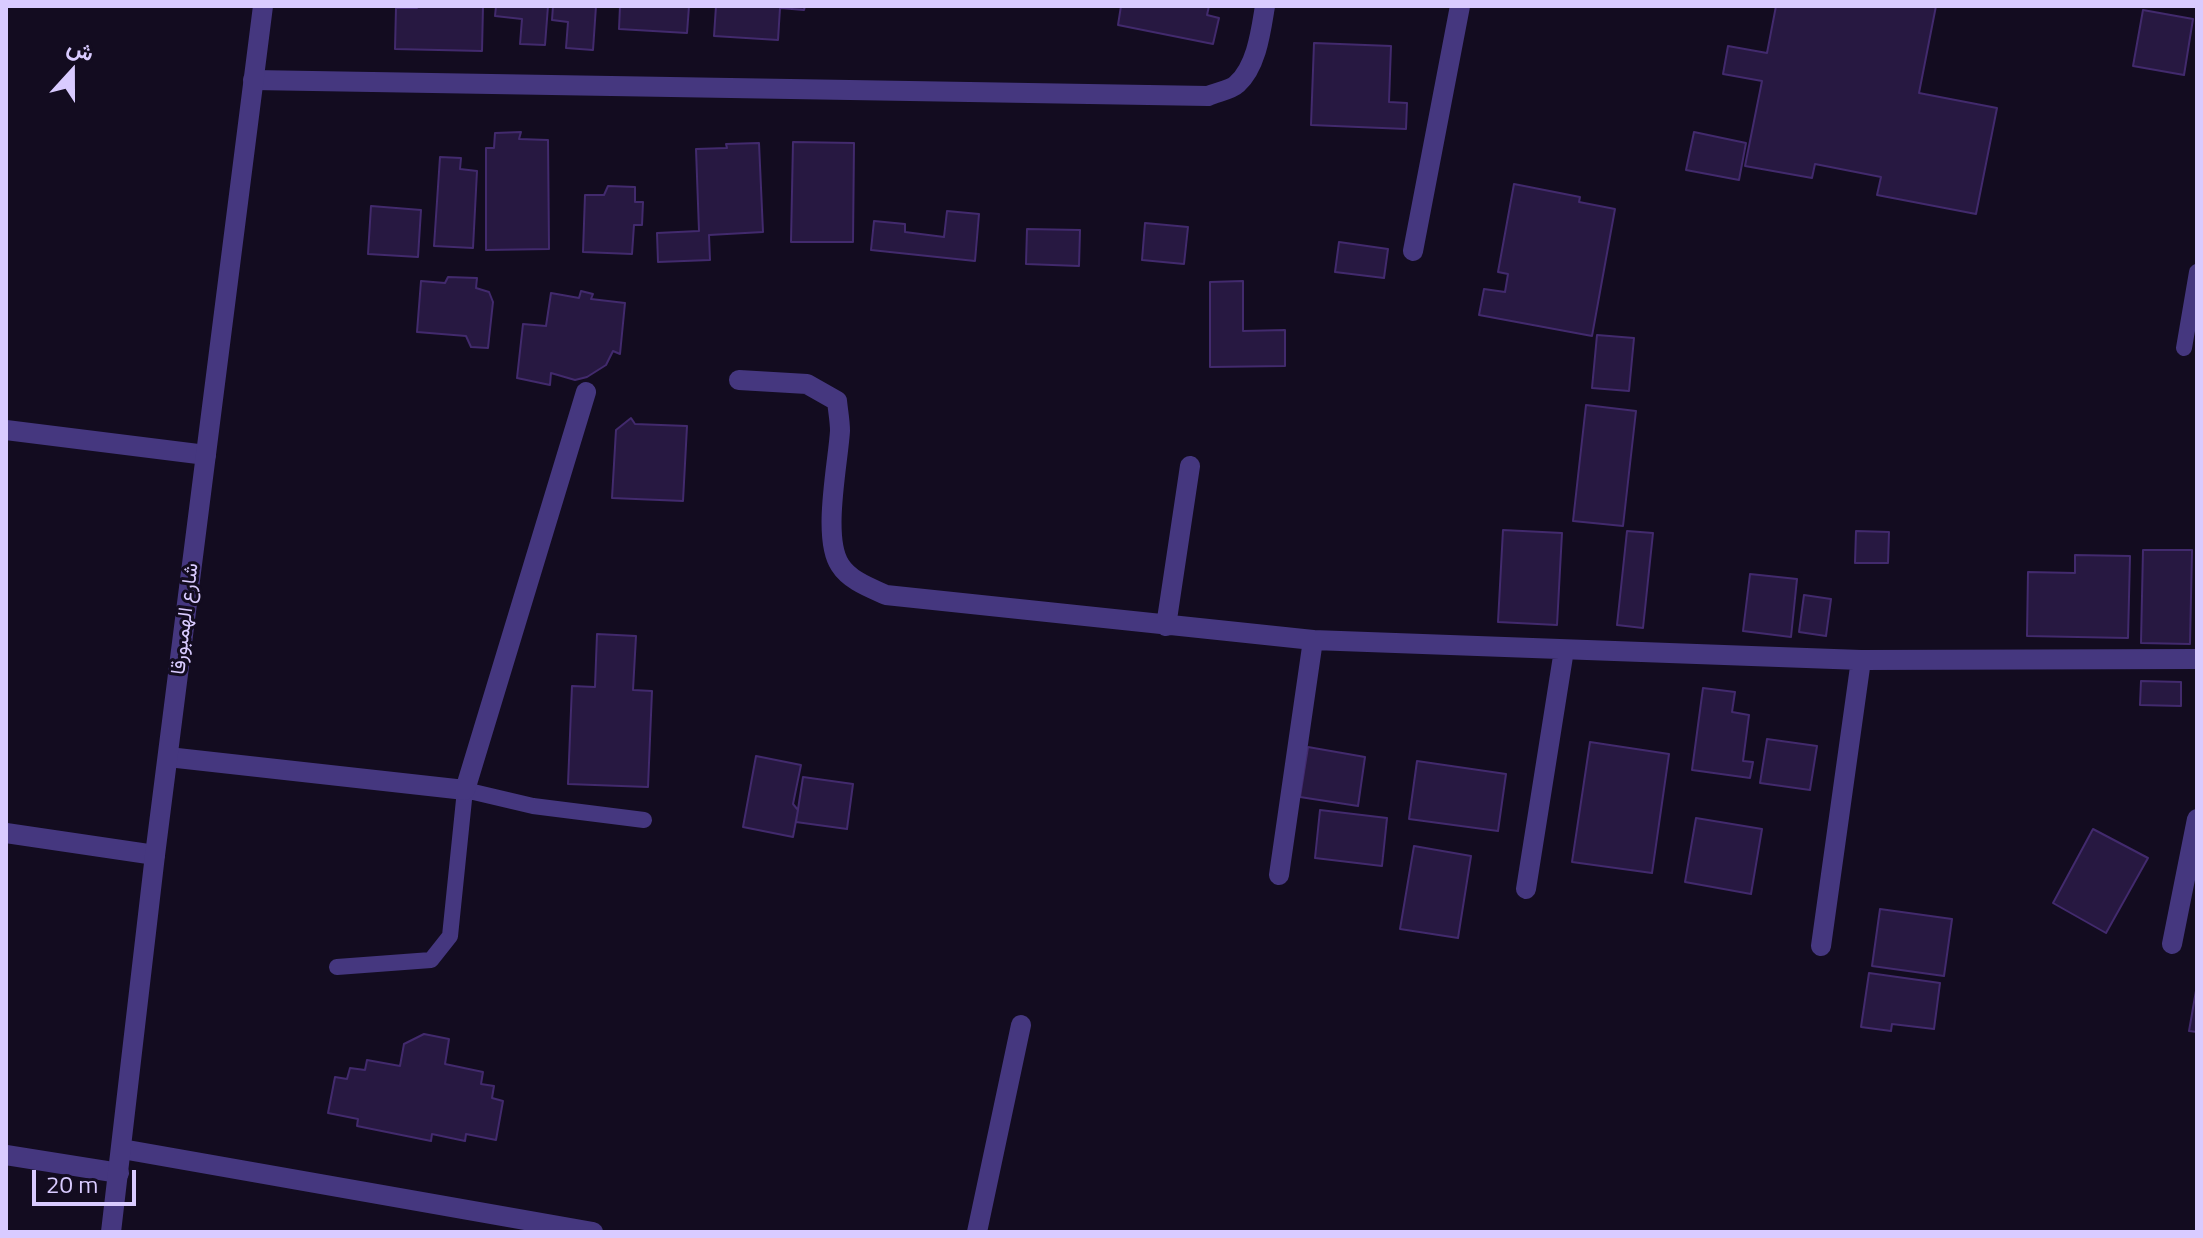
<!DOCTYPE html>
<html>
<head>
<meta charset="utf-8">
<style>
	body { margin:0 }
	#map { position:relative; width:2203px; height:1238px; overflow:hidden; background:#130c20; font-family:"Titillium Web",Vazirmatn,sans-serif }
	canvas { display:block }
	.frame { position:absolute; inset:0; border:8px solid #d9cbff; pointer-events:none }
	.north { position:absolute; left:32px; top:32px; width:80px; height:80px; -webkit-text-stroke:6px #130c20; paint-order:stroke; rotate:21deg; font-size:22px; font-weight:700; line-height:32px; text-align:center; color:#d9cbff }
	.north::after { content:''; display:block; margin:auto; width:28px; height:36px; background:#d9cbff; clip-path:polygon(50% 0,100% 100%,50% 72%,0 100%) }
	.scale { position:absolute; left:32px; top:1170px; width:104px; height:36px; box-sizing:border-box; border:4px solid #d9cbff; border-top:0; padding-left:10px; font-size:24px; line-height:28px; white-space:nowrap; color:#d9cbff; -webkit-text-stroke:6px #130c20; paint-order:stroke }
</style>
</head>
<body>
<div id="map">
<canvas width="2203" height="1238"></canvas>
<div class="frame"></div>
<div class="north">ش</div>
<div class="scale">20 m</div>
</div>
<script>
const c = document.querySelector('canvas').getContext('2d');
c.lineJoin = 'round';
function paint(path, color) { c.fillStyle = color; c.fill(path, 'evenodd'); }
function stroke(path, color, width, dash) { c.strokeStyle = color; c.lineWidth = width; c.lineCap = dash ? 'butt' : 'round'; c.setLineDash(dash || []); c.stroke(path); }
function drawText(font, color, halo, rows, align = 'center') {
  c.font = font + ' "Titillium Web",Vazirmatn,sans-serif'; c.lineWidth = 6; c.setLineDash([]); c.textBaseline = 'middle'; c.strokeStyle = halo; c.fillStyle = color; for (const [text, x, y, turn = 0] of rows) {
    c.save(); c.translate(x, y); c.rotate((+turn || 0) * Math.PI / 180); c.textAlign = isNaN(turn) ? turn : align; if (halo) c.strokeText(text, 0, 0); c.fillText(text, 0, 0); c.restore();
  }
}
const building = new Path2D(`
	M417 6H483L482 51 395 49 396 8H417Z
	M496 6H548L545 45 520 44 522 19 495 16Z
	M553 6H596L593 50 566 48 568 22 552 20Z
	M620 6H689L687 33 619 29Z
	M716 6H805L804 10 780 8 778 40 714 36Z
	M1121 6H1209L1207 15 1219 18 1213 44 1118 25Z
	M1776 6H1936L1919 93 1997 108 1976 214 1877 195 1881 177 1815 164 1812 178 1745 166 1762 81 1723 74 1728 46 1767 53Z
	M2143 10 2193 19 2184 75 2133 66Z
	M1314 43 1391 46 1389 102 1407 103 1406 129 1311 125Z
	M521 132 519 139 548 140 549 249 486 250V148H494L495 133Z
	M1694 132 1746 143 1739 180 1686 170Z
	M793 142 854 143 853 242H791Z
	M759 143 763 232 709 235 710 260 658 262 657 233 699 231 696 149 727 148 726 144Z
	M440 157 461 158 460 169 477 171 473 248 434 246Z
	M1514 184 1580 197 1579 202 1615 209 1592 336 1479 315 1484 289 1505 292 1508 274 1498 272Z
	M608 186 635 187V202H643L642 225H634L632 254 583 252 585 195H604Z
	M371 206 421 210 418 257 368 254Z
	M947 211 979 214 975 261 871 250 874 221 905 224V232L944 237Z
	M1145 223 1188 227 1184 264 1142 260Z
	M1027 229 1080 230 1079 266 1026 264Z
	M1339 242 1388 249 1384 278 1335 272Z
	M448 277 477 278 476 288 489 292 493 302 488 348 471 347 466 336 417 332 421 281 445 283Z
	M1243 281V331L1285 330V366L1210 367V282Z
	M581 291 593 294 591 299 625 303 620 354 613 351 606 365 587 377 575 380 551 373 550 385 517 378 523 324 546 326 551 293 579 298Z
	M1597 335 1634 338 1629 391 1592 388Z
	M1586 405 1636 411 1623 526 1573 521Z
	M631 418 635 424 687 426 683 501 612 498 616 430Z
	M1503 530 1562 533 1557 625 1498 622Z
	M1627 531 1653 533 1643 628 1617 625Z
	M1856 531 1889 532 1888 563H1855Z
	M2143 550H2192L2190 644 2141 643Z
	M2075 555 2130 556 2128 638 2027 636 2028 572 2075 573Z
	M1750 574 1797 579 1791 637 1743 631Z
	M1804 595 1831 599 1826 636 1799 632Z
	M597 634 636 636 633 690 652 691 648 787 568 784 572 686 595 687Z
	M2141 681 2181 682V706L2140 705Z
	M1703 688 1735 692 1732 712 1749 715 1743 761 1753 762 1750 778 1692 770Z
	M1767 739 1817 746 1810 790 1760 783Z
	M1590 742 1669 754 1652 873 1572 862Z
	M1308 747 1365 757 1358 806 1300 797Z
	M756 756 801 765 793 804 798 810 793 837 743 827Z
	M1417 761 1506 774 1498 831 1409 819Z
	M803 777 853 784 847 829 796 822Z
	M1320 810 1387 818 1382 866 1315 858Z
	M1696 818 1762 829 1751 894 1685 882Z
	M2093 829 2148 858 2106 933 2053 903Z
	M1414 846 1471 856 1458 938 1400 929Z
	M1880 909 1952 919 1944 976 1872 966Z
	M1869 973 1940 983 1934 1029 1892 1024 1891 1031 1861 1027Z
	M2197 985V1032L2189 1031Z
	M424 1034 449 1039 445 1064 483 1072 481 1084 494 1086 492 1098 503 1101 496 1140 466 1134 465 1141 432 1134 431 1141 357 1126 358 1119 328 1113 335 1077 347 1079 350 1068 365 1070 367 1060 400 1066 404 1044Z`);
paint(building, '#271841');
stroke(building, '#422a6d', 2);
stroke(new Path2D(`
	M2184 348 2197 272
	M337 967 431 960 450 936 465 790 533 806 644 820`), '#45377f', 16);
stroke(new Path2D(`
	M253 80 1208 96C1217 92 1231 90 1237 84 1257 66 1261 30 1265 6
	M1413 251 1460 6
	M739 380 807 384 837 401C838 411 840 421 840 431 838 464 822 538 840 565 850 581 871 588 886 595L1313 640 1861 660 2197 659
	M6 430 206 455
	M1166 626 1190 466
	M168 757 465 790 586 392
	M6 833 155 855
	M1279 875 1313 640
	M1526 889 1564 650
	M2172 944 2197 819
	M1821 946 1861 660
	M122 1149 593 1232
	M6 1155 119 1173
	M977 1232 1021 1025`), '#45377f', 20);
stroke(new Path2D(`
	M111 1232 155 855 263 6`), '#45377f', 20);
drawText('20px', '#d9cbff', '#130c20', [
	["شارع الهمبورقا",186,619,-83]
]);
</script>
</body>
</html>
